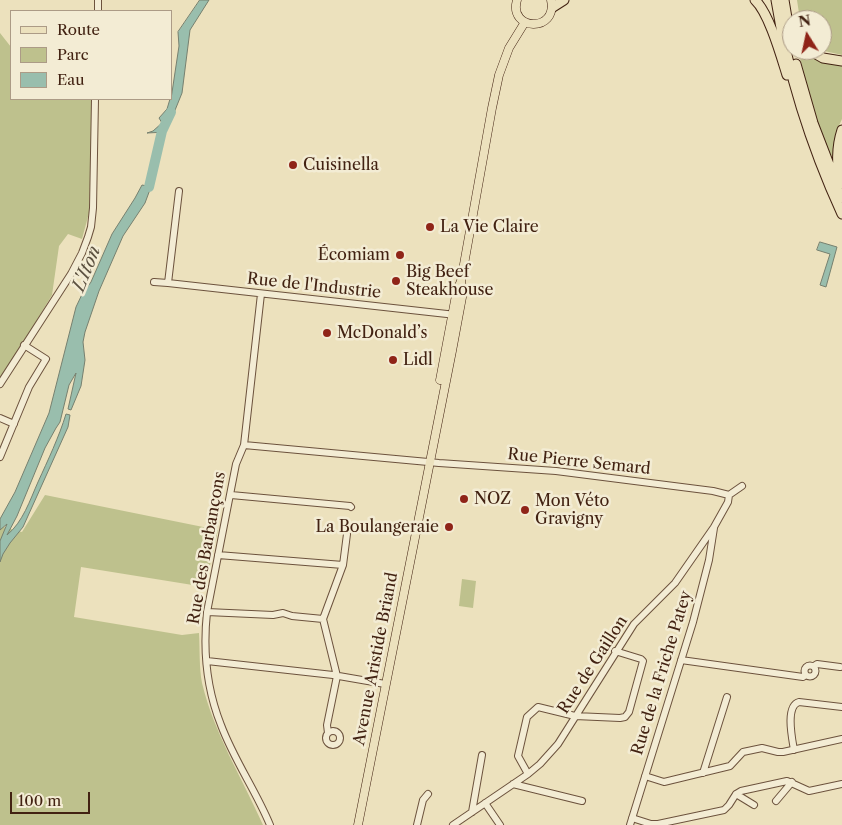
<!DOCTYPE html>
<html>
<head>
<meta charset="utf-8">
<style>
	body { margin:0 }
	#map { position:relative; width:842px; height:825px; overflow:hidden; background:#ece1bd; font-family:"Libre Caslon Text",serif }
	canvas { display:block }
	.legend { position:absolute; left:10px; top:10px; width:162px; height:90px; box-sizing:border-box; background:#f3ecd4; border:1px solid #ac9b86; margin:0; padding:6px 9px; list-style:none; font-size:15px; color:#422212 }
	.legend li { display:flex; align-items:center; gap:10px; height:25px }
	.legend b { width:25px; border:1px solid #ac9b86 }
	.north { position:absolute; left:782px; top:10px; width:50px; height:50px; box-sizing:border-box; background:#f3ecd4; border:1px solid #ac9b86; border-radius:50%; rotate:350deg; font-size:14px; font-weight:700; line-height:20px; text-align:center; color:#422212 }
	.north::after { content:''; display:block; margin:auto; width:18px; height:22px; background:#8f2418; clip-path:polygon(50% 0,100% 100%,50% 72%,0 100%) }
	.scale { position:absolute; left:10px; top:792px; width:80px; height:22px; box-sizing:border-box; border:2px solid #422212; border-top:0; padding-left:6px; font-size:15px; line-height:18px; white-space:nowrap; color:#422212; -webkit-text-stroke:4px #f3ecd4; paint-order:stroke }
</style>
</head>
<body>
<div id="map">
<canvas width="842" height="825"></canvas>
<ul class="legend">
<li><b style="height:6px;background:#ece1bd"></b>Route</li>
<li><b style="height:14px;background:#bec18d"></b>Parc</li>
<li><b style="height:14px;background:#99bead"></b>Eau</li>
</ul>
<div class="north">N</div>
<div class="scale">100 m</div>
</div>
<script>
const c = document.querySelector('canvas').getContext('2d');
c.lineJoin = 'round';
function paint(path, color) { c.fillStyle = color; c.fill(path, 'evenodd'); }
function stroke(path, color, width, dash) { c.strokeStyle = color; c.lineWidth = width; c.lineCap = dash ? 'butt' : 'round'; c.setLineDash(dash || []); c.stroke(path); }
function drawText(font, color, halo, rows, align = 'center') {
  c.font = font + ' "Libre Caslon Text",serif'; c.lineWidth = 5; c.setLineDash([]); c.textBaseline = 'middle'; c.strokeStyle = halo; c.fillStyle = color; for (const [text, x, y, turn = 0] of rows) {
    c.save(); c.translate(x, y); c.rotate((+turn || 0) * Math.PI / 180); c.textAlign = isNaN(turn) ? turn : align; if (halo) c.strokeText(text, 0, 0); c.fillText(text, 0, 0); c.restore();
  }
}
paint(new Path2D(`
	M797 0H842V55L820 50H822V20H800Z
	M0 33 11 47V99H93L89 213 82 239 68 234 59 246 52 295 0 382Z
	M798 50H802L818 61 842 65V119L837 130 834 156 828 155 811 102Z
	M45 495 218 530 205 587 81 567 74 617 182 635 199 633C200 649 199 667 202 683 214 733 242 778 263 825H0V526L22 532Z
	M462 579 476 581 473 608 459 606Z`), '#bec18d');
const water = new Path2D(`
	M200 0H209L190 30 182 93 169 125H164L166 132 147 133 153 131 162 123 159 118 167 109 170 99H171L179 46 178 32Z
	M150 175 155 176 145 203 123 236 99 291 85 332 83 342 85 360 81 386 71 410 68 409 76 373 69 385 60 422 56 428 45 448 17 516 7 535C23 522 30 500 38 482 48 460 59 437 66 414L70 415 68 427 23 527 10 543 3 554 0 562V541L7 524 0 530V519L15 492 49 413 76 307 85 288 86 289 91 282 112 234 135 198 142 185 147 186Z
	M820 242 837 247 826 287 820 285 830 254 817 250Z`);
paint(water, '#99bead');
stroke(water, '#76806f', 1);
stroke(new Path2D(`
	M149 187 162 131 171 112`), '#99bead', 10);
const minor = new Path2D(`
	M98 11V0
	M179 191 168 283 456 315
	M154 282 168 283
	M261 294 244 445 236 464 207 612C203 650 207 690 221 725 234 760 256 791 270 825
	M0 384 71 274 82 253 88 237 91 227 93 208 95 99
	M0 418 14 424
	M244 445 439 463 556 471 713 491 729 495
	M0 457 29 387 46 359 24 345
	M231 495 350 506 351 507
	M729 495 742 486
	M218 555 343 565
	M207 612 273 615 283 613 292 616 323 619
	M681 660 803 677 806 675
	M207 661 333 675 385 684
	M804.5 671a5.5 5.5 0 1 1 11 0a5.5 5.5 0 1 1-11 0Z
	M814 666 817 664 840 667
	M326 738a7 7 0 1 1 14 0a7 7 0 1 1-14 0Z
	M328 733 327 725 337 676 323 619 343 565 347 534
	M794 750C792 738 785 706 799 702L842 707
	M703 773 727 697
	M528 774 518 756 527 717 538 707 575 716 620 718 625 717 629 712 643 661 641 659 615 651
	M645 776 664 782 730 766 743 752 762 748 778 752H783L842 739
	M513 784 582 801
	M736 794 741 791 787 781 809 791 842 784
	M776 801 792 782
	M485 803 500 825
	M472 812 482 755
	M632 818 651 824H658L724 810 729 805 736 794 754 805
	M417 825 423 800 428 794
	M453 825 528 774 540 764 558 744 634 624 675 583 714 527 728 502 729 495
	M630 825 693 622 709 560 714 528`);
const major = new Path2D(`
	M517 0C508 31 558 33 551 0
	M440 380 457 290 461 281 492 108 499 75 509 48 525 22
	M358 825 452 351 463 292 461 281`);
const highway = new Path2D(`
	M755 0C769 13 781 56 787 75
	M776 0C788 74 811 146 842 214
	M784 0 792 48
	M553 7 564 0
	M809 50 823 58 842 61
	M796 64 813 123 842 198
	M840 184C837 165 836 148 842 130`);
stroke(minor, '#6c523d', 8);
stroke(major, '#422212', 9);
stroke(highway, '#422212', 11);
stroke(minor, '#f3ecd4', 6);
stroke(major, '#ece1bd', 8);
stroke(highway, '#ece1bd', 9);
for (const [x, y, r, color] of [
	[293,165,5,"#8f2418"],
	[430,227,5,"#8f2418"],
	[400,255,5,"#8f2418"],
	[396,281,5,"#8f2418"],
	[327,333,5,"#8f2418"],
	[393,360,5,"#8f2418"],
	[464,499,5,"#8f2418"],
	[525,510,5,"#8f2418"],
	[449,527,5,"#8f2418"]
]) { const dot = new Path2D(); dot.arc(x, y, r, 0, 2 * Math.PI); c.fillStyle = color; c.fill(dot); stroke(dot, '#f3ecd4', 2); }
drawText('16px', '#422212', '#f3ecd4', [
	["Cuisinella",303,165],
	["La Vie Claire",440,227],
	["Écomiam",390,255,"right"],
	["Big Beef",406,272],
	["Steakhouse",406,290],
	["McDonald’s",337,333],
	["Lidl",403,360],
	["NOZ",474,499],
	["Mon Véto",535,501],
	["Gravigny",535,519],
	["La Boulangeraie",439,527,"right"]
], 'left');
drawText('16px', '#422212', '#f3ecd4', [
	["Rue de l'Industrie",314,286,6],
	["Rue Pierre Semard",579,462,6],
	["Rue des Barbançons",207,548,-80],
	["Avenue Aristide Briand",376,659,-79],
	["Rue de Gaillon",593,665,-57],
	["Rue de la Friche Patey",662,673,-73]
]);
drawText('italic 18px', '#5c5140', '#f3ecd4', [
	["L'Iton",87,269,-68]
]);
</script>
</body>
</html>
